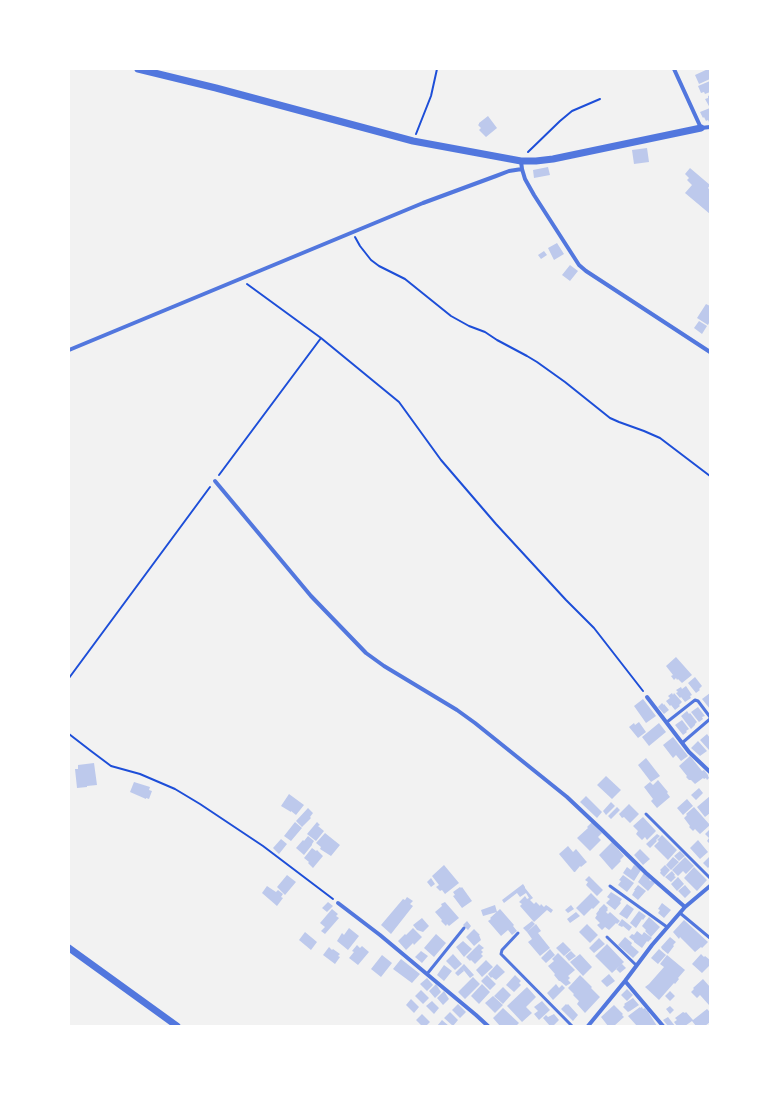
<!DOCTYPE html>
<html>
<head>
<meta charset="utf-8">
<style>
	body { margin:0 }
	#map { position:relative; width:779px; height:1095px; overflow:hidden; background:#f2f2f2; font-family:"Noto Sans",sans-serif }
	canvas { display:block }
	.frame { position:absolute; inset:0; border:70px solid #fff; pointer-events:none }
</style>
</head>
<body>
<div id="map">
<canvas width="779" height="1095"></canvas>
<div class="frame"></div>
</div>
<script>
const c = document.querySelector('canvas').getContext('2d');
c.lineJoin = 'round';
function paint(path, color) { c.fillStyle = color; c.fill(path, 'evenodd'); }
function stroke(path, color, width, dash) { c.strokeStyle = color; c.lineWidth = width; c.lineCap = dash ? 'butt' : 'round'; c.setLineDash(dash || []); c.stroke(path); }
paint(new Path2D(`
	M708 69H710V79L699 84 695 75Z
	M710 81V92L705 94 704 92 701 93 698 86Z
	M710 95V124L708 120 706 121 704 117 703 118 700 112 710 108 705 99 708 98V96Z
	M488 116 497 128 486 137 479 130 481 128 478 125 479 124V123Z
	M647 148 649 162 634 164 632 150Z
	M548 167 550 175 534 178 533 170Z
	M690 168 710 185 708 188 710 190V214L685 193 692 185 687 180 689 178 685 174Z
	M557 243 564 254 554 260 548 248Z
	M544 251 547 255 541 259 538 255Z
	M570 265 578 271 570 281 562 275Z
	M706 304 710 306V321L708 325 697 318Z
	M699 321 707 326 702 334 694 328Z
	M676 657 692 675 682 683 678 679 677 680 676 678 674 680 671 676 673 675 666 666Z
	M695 677 702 686 699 689 700 690 696 693 688 683Z
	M686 686 692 695 690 696 691 698 685 702 681 697 680 698 676 693 678 692 676 690 681 687 682 689Z
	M672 693 673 695 674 693 682 702 679 705 680 706 675 710 671 705 670 706 666 701 670 698 668 696Z
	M710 693V709L702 699Z
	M643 699 656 716 646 723 634 706Z
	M662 703 664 705V704L669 710 664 714 658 707Z
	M698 707 705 716 702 717 703 719 699 722 691 712Z
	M687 711 689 714 690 713 697 722 695 724V725L691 729 681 716Z
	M682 720 689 729 686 731 687 732 683 735 675 725Z
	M639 722 646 732 638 738 629 727 634 723 635 725Z
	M659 723 666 732 649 746 642 737Z
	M707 734 710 738V749L709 750 700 740Z
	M673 737 688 756 681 761 676 755 673 758 663 745Z
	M698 741 707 751 700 756 691 748Z
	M690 756 702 771 704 770 708 775V776L709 778 707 780 706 778 704 779 703 778 695 784 691 780H689L686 777 687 776 679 766Z
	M646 758 660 776 651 782 638 765Z
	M94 763 97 785 87 786V787L77 788 75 769H78V765Z
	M606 776 621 790 612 799 597 785Z
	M658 780 668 792 667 793 670 797 657 808 651 801 653 799 644 787 650 782 653 785Z
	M134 782 150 787 149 790 152 791 149 799 146 798V799L130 792Z
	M699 788 703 793 696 800 691 795Z
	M289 794 304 805 296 815 291 811V812L281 806Z
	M586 796 602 812 597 818 580 802Z
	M710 796V813L705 817 697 807Z
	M687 799 693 806 683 815 677 808Z
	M611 802 615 806 606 815 603 811Z
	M629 804 639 814 630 823 624 817 622 818 619 814Z
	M617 807 620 810 611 819 608 816Z
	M694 807 710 825 700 834 695 829 693 831 689 827 690 826 684 818 687 815 686 814Z
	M308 808 313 813 310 817 311 818 302 827 296 821Z
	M643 817 656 831 647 840 645 837 642 840 636 834 638 831 633 826Z
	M295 822 302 828 291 841 284 836Z
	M317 822 320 825 318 826 324 831 316 841 307 834Z
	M592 822 602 833 598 837 601 840 590 851 577 838 588 828 587 827Z
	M710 829V844L707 841 709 838 705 834Z
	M325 833 340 845 331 856 320 849 321 847 316 843Z
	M657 834 660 836 656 840 657 841 650 848 646 844Z
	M662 835 677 850 668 860 654 846 659 841 657 840Z
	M308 836 314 841 312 844V845L304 855 296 848 303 840 304 841Z
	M281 839 287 844 279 854 273 848Z
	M698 840 708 852 700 859 690 848Z
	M612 842 624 856 620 860 621 861 612 870 599 855Z
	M568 846 573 852 576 849 586 861 587 862 581 867 580 866 575 872H574L559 854Z
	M312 848 316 851 317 850 323 856 313 868 308 863 309 862 304 858Z
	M640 849 650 859 643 865 634 855Z
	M680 851 685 856 679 861 674 856Z
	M710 856V866L708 868 703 863Z
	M673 857 679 862 671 870 666 865Z
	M685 857 694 866 686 874 683 871 678 876 672 870Z
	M444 865 459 883 445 894 442 890 440 891 436 887 439 885 432 876Z
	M634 865 641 870 634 881 623 873 627 867 631 870Z
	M665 865 670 870 664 877 660 873 661 871 660 870Z
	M694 867 707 880 697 891 684 878Z
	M672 871 675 875 674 876 676 877 671 882 665 877Z
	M644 873 650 879 649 880 651 881 652 880 655 883 648 891 638 882Z
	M287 875 296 882 285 895 277 887Z
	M623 875 634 883 627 892 618 885 621 881 619 880Z
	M589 876 603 890 597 896 586 885 588 882 585 880Z
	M678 877 684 884 677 891 671 884Z
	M431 878 435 884 431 887 427 882Z
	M523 884 525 887V888L533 898 530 900 534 904 536 902 540 906 541 904 544 907 546 905 549 907 553 910 551 913 547 910 534 922 520 906 522 904 519 902 525 896 527 899 529 898 526 893 520 897 517 893 504 903 502 900Z
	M638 885 646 891 638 900 632 895 635 890H634Z
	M685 885 691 892 685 898 678 891Z
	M267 886 276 892 278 890 283 894 281 897 283 898 277 906 262 893Z
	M460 887 461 888 462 887 472 901 462 908 453 896 455 895 453 892Z
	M611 892 622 899 620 902 621 903 615 910 606 903 610 899 607 897Z
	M591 893 600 902 593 909 592 908 584 916 576 908Z
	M407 897 413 901 410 904 413 906 391 934 381 925 403 899 405 900Z
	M328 902 333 906 327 912 322 908Z
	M445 902 459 918 449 926 447 924 446 926 441 921 442 920 435 912 442 906 441 904Z
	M662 903 671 910 664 918 658 913 660 910 658 909Z
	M604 904 608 908 607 909 608 910 606 912 608 914 610 912 620 921 617 924 616 923 609 930 605 927 602 930 597 925 600 923 595 918 597 915 596 914 599 910V909Z
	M627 904 634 909 627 919 619 914Z
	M495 905 497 912 483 916 481 910Z
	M571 905 574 909 568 913 565 910Z
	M332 909 338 914 336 916 339 918 325 934 321 931 325 927 320 923Z
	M500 909 514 925 513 926 517 931 512 935 508 930 501 936 488 921 491 919 490 918Z
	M639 911 646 916 643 920 642 919 636 928 630 923Z
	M576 912 580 916 570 923 567 919Z
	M649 917 660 927 651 937 645 931 646 930 642 926Z
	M422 918 429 926 423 932 417 930 413 925Z
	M622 919 632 927 629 931 623 926 622 927 618 925Z
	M684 920 708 942 702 948 701 947 695 952 680 937 679 939 673 932Z
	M467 921 471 926 468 930 463 925Z
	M532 921 535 924 527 932 523 928Z
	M536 924 541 931 538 933 550 948 540 956 528 942 532 939 527 932Z
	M587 924 598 935 590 943 579 932Z
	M349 928 359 936 348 950 337 941 342 933 344 935Z
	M413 928 422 937 414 945 413 943 406 950 398 941 405 934 406 935Z
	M474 929 480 935H479L481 940 474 946 466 937Z
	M637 931 642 935 644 932 652 938 648 942 647 941 642 948 634 942V941L629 937 632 934 634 935Z
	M305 932 317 942 311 950 299 940Z
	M436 934 446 943 434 957 424 948Z
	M625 937 632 943 631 945 639 952 633 958 618 945Z
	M670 937 676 942 673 945 674 946 668 954 662 949 661 947Z
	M599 938 605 944 594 953 589 948Z
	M463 941 472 949 464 957 456 947Z
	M563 942 571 950 564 956 556 948Z
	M479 944 484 948 481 950 483 952 481 954 483 956 475 964 471 960 470 961 466 957Z
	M607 944 624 962 612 973 595 956Z
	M357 945 360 948 362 946 369 952 358 965 349 958 354 952 352 951Z
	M329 947 332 950 333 949 340 954 338 956 340 957 335 964 323 955Z
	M550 949 555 955 546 963 541 958Z
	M659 949 666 955 658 964 651 958Z
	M421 951 428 956 422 963 415 957Z
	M571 951 576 956 569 961 565 956Z
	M558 953 575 970 568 976 570 978 568 980 571 983 566 986 560 981H559L554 975 555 974 548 966 554 961 552 959Z
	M453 954 462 964 455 970 446 961Z
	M580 954 592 967 583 976 570 962Z
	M701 954 704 957 705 956 710 960V965L702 973 692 964Z
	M382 955 392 963 381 977 371 969Z
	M667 955 685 970 678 978 679 979 675 984 674 983 659 1000 645 987 649 984 664 967 660 964Z
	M401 959 420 974 412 983 393 969Z
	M486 960 493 967 482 977 476 970Z
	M464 964 474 975 470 978 461 967Z
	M497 964 505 972 496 980 492 977 491 978 488 974Z
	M622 964 626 968 620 973 616 969Z
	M444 965 452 971 444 981 437 975Z
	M461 967 464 971 458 976 455 973Z
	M609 974 615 981 607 987 601 981Z
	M487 975 496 984 490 990 481 981Z
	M515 975 521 981 519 983 521 985 514 992 506 985Z
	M580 975 592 987 591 988 600 997 585 1013 577 1004 579 1001 573 995 574 994 568 988Z
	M473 977 480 984 465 999 458 992Z
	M427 978 433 985 427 991 420 984Z
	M703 979 710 987 709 1005 700 995 697 998 691 992 694 989 693 988Z
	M436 984 441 992 435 998 429 991Z
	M482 984 490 992 479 1004 471 996Z
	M556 984 559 988 562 985 565 988 553 1000 547 993Z
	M503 987 511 995 503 1004 494 996Z
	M527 987 536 997 526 1007 532 1013 522 1022 507 1006Z
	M627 989 633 995 627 1001 621 995Z
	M421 990 429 998 423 1004 415 996Z
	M444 991 449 999 443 1005 437 998Z
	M670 991 675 996 670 1001 665 996Z
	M493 996 503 1005 495 1013 485 1003Z
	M633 998 639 1005 630 1011 628 1012 623 1007 625 1005 624 1004Z
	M411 999 419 1007 414 1013 406 1005Z
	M432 1001 439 1008 434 1014 426 1006Z
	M542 1001 550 1010 539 1020 534 1014 538 1011 534 1007Z
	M458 1004 466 1012 460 1018 452 1010Z
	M566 1004 567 1005 568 1004 578 1015 573 1021 561 1009Z
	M614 1005 623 1014 622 1015 624 1017 614 1026H608L601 1017Z
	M670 1006 674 1010 670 1014 666 1009Z
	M640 1007V1008L642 1007 643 1009 645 1008 647 1011V1010L657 1026H637L628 1016Z
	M503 1008 519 1023 516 1026H500L493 1018Z
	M707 1009 710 1012V1022L705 1026H696L692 1021 685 1026H677L674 1022 677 1020 675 1018 683 1012 685 1013 686 1012 693 1020Z
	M450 1012 458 1020 453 1026 444 1018Z
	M422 1014 430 1022 426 1026H422L416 1020Z
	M554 1014 559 1020 553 1026H550L543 1018 546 1015 548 1017Z
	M668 1017 675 1026H668L663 1020Z
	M442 1020 449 1026H437Z`), '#bdc9ec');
stroke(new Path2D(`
	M416 134 431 96 437 69
	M528 152 560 121 572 111 600 99
	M355 237 360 246 371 260 379 266 405 279 451 316 469 326 485 332 497 340 527 356 537 362 565 382 610 418 619 422 644 431 660 438 710 476
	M247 284 321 338 399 402 441 460 496 524 566 600 594 628 643 691
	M219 475 321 338
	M69 678 210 487
	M69 734 91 751 111 766 140 774 175 789 200 804 263 846 333 899`), '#1d4ed8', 2);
stroke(new Path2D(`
	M667 722 695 700 698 701 710 717
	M682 743 710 719
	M646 814 710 878
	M610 886 667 927
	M680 913 710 938
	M518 933 502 950 501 954 572 1026
	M607 937 636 965
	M427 974 464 928`), '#5277de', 3);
stroke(new Path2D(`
	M674 69 701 128 710 127
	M522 169 525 179 534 195 579 265 586 271 710 352
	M69 350 423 203 496 176 509 171 522 169 521 161
	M215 481 311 596 366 653 384 666 457 710 475 723 567 797 602 830 646 873 685 907
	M647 697 689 752 710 772
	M338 903 380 935 476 1015 488 1026
	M625 981 663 1026
	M588 1026 625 981 652 945 685 907 710 886`), '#5277de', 4);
stroke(new Path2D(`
	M138 69 216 88 413 141 521 161H536L553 159 701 128
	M69 948 177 1026`), '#5277de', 7);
</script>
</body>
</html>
